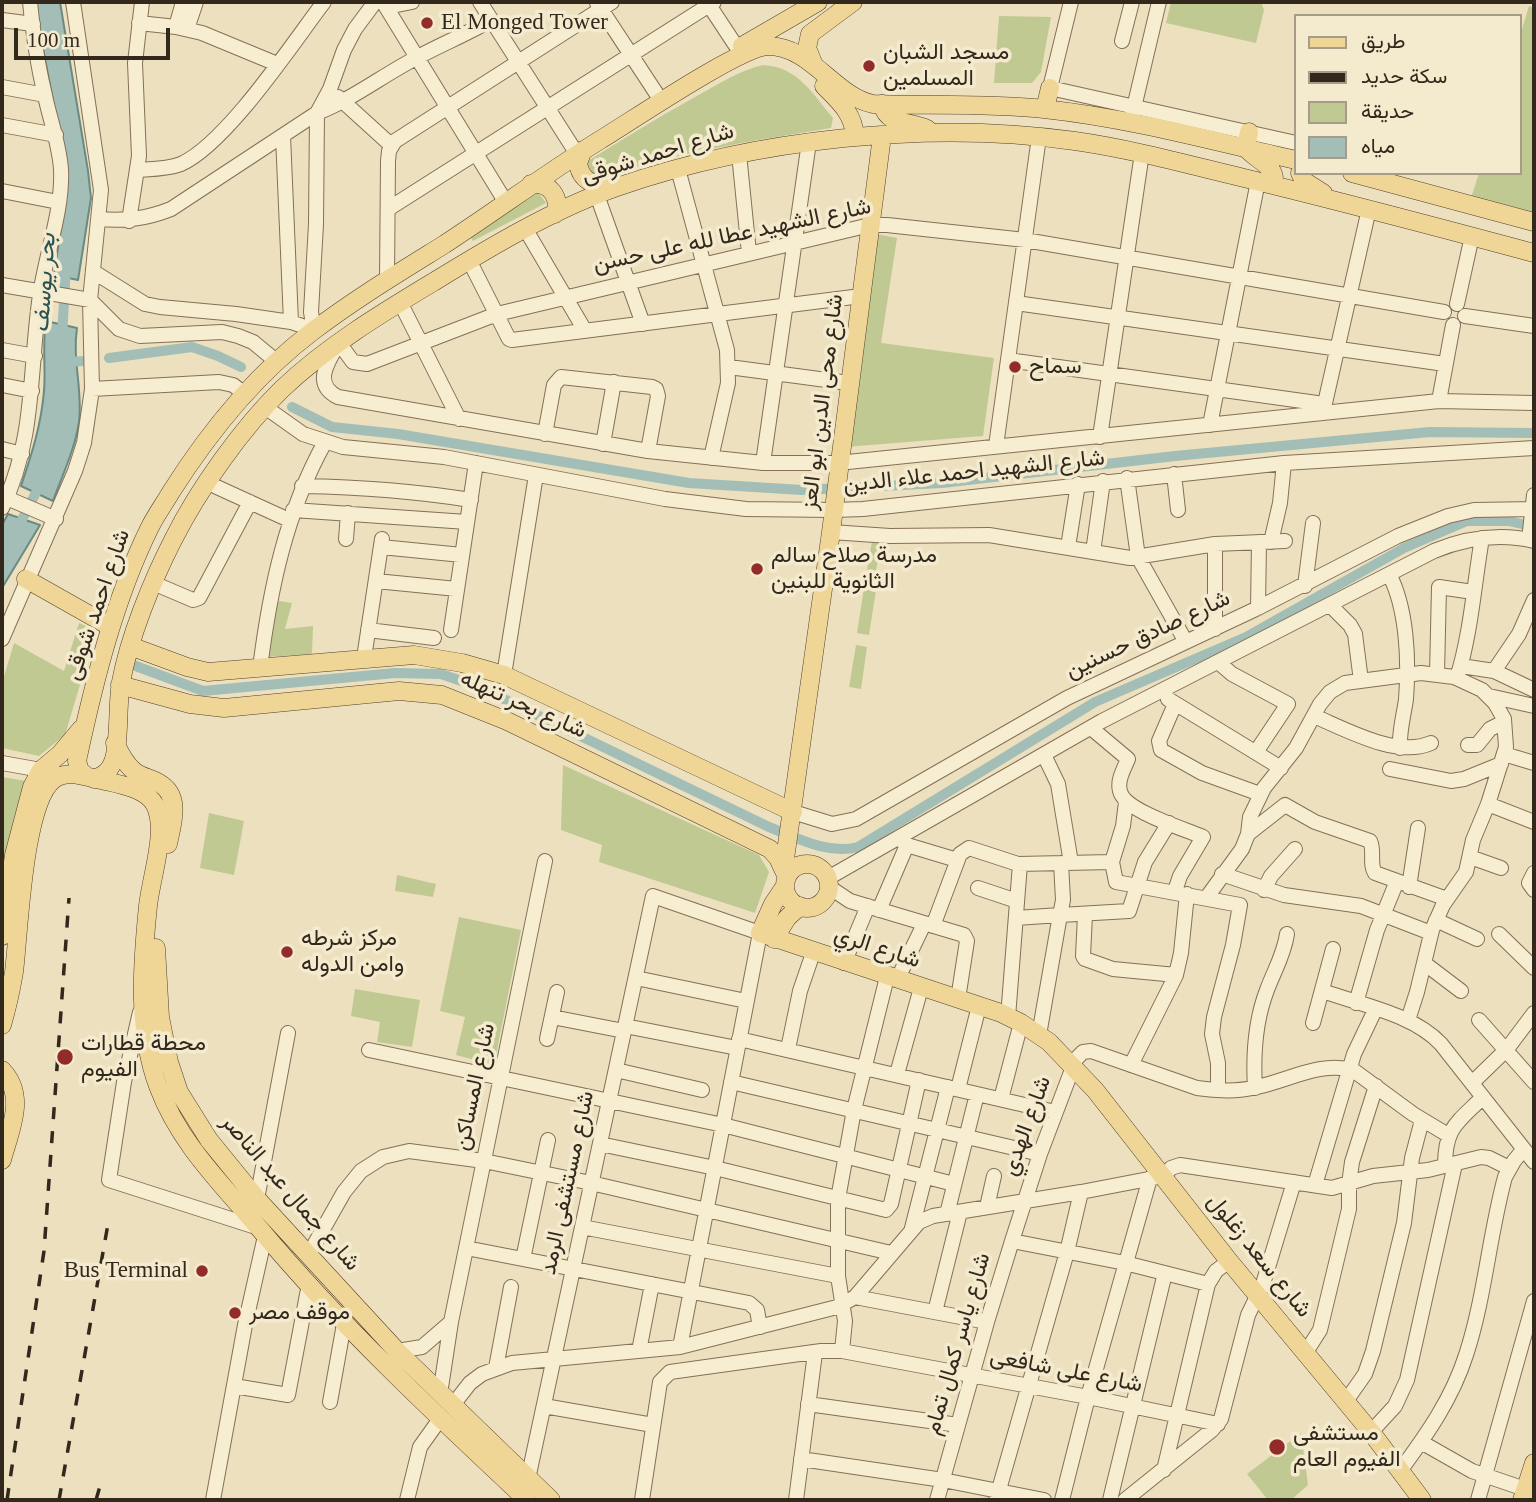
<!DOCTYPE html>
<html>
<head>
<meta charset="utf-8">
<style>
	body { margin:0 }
	#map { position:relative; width:1536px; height:1502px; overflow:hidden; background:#ece0bf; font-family:"Times New Roman",Vazirmatn,serif }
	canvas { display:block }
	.frame { position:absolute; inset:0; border:4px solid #33281c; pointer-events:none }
	.legend { position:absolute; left:1294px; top:14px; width:228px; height:161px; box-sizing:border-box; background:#f4eace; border:2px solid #a79c87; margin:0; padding:9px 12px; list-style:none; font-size:21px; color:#33281c }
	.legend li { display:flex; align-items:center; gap:14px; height:35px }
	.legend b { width:35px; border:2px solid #a79c87 }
	.scale { position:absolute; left:14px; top:28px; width:156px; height:32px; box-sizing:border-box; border:4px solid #33281c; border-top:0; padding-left:9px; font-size:21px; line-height:24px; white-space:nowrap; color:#33281c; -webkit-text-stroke:5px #f4eace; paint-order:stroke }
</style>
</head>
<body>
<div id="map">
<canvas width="1536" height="1502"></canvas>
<div class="frame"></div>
<ul class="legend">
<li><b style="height:9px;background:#efd696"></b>طريق</li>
<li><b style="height:9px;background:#33281c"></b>سكة حديد</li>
<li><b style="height:19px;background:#c1c993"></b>حديقة</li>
<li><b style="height:19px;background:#a2beb6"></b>مياه</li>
</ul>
<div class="scale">100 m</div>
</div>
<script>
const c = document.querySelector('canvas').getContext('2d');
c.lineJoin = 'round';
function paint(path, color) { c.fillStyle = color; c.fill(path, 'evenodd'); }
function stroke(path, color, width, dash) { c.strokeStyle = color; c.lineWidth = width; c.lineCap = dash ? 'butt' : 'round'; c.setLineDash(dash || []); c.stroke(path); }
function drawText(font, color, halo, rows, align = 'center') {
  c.font = font + ' "Times New Roman",Vazirmatn,serif'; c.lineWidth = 7; c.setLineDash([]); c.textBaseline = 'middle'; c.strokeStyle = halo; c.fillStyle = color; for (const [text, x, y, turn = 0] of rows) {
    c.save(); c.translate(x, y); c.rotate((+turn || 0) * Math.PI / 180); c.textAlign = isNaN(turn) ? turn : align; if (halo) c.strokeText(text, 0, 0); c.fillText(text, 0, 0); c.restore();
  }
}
paint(new Path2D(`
	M1171 2 1199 4 1200 2H1261L1264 10 1256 43 1166 23Z
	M1529 6 1534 8V215L1471 198 1479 173H1520V36Z
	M999 16 1051 17 1041 72 1032 83H994Z
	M763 65C798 67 812 93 833 118L831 128C750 141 670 154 592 180L583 164C620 141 657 118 695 97 717 85 738 71 763 65Z
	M536 189 546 203 473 241 467 231Z
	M877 234 897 238 881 343 994 358 983 436 845 447Z
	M872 541 881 542 875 577 866 576Z
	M864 588 876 590 869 635 857 633Z
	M279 601 292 603 285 629 313 626 312 654 267 657 270 629Z
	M79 623 96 631 65 735 39 756 2 748V683L14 643 64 671Z
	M856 645 867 647 861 689 849 687Z
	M563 765 759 855 769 872 755 913 599 862 602 845 561 830Z
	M2 777 26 781 2 879Z
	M209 813 244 821 234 875 200 868Z
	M397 875 436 884 433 897 395 891Z
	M459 917 521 930 494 1065 456 1055 465 1017 440 1011Z
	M355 989 420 1000 412 1047 377 1042 380 1022 351 1016Z
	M1301 1433 1308 1485 1291 1500H1268L1247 1474Z`), '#c1c993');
const water = new Path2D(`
	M34 2H60L88 171 91 198 78 280 54 275 67 186 60 137Z
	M46 321 77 328C72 360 83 390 79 422 75 449 62 476 53 501L21 486C32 453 41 426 44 391 46 367 42 345 46 321Z
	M8 514 40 525 2 588V525Z`);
paint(water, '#a2beb6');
stroke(water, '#6a8b83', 2);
stroke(new Path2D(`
	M62 337 66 265
	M109 358 192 347 218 356 241 367
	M62 362 87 361
	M292 407 332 427 398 434 689 483 802 490 942 483 1175 456 1430 432 1534 433
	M16 531 41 483
	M133 665 203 691 395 673 441 674 479 687 769 827C797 838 828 855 858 847L1095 702 1246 637 1404 548 1467 521H1509L1534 527`), '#a2beb6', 10);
const minor = new Path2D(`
	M383 2 505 201
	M480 2 577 154
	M707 2 738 49
	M1071 2 1050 88 1296 143
	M597 3 662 102
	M387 7 412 2
	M2 20 33 24
	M139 23 176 27 202 33 277 64
	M176 27 183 2
	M187 29 196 2
	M1122 41 1132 2
	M2 87 45 95
	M338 97 392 146
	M1132 116 1159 2
	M2 125 56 135
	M283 136 291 322
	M739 154 749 253
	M678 169 727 350 728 383 711 458
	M138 170C153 169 168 169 181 164 227 143 292 44 324 2
	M2 191 58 202
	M597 195 643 324
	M388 209 714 2
	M99 219C125 221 146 219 171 209L317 113C353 99 383 75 418 57 442 44 467 34 491 20
	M129 221 139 156 135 63 142 2
	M526 230 584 329
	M469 260 509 339 512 340 861 296
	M94 272 145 304 160 307 236 314 291 322 314 330 311 312 316 224 317 113 330 89 344 50 355 29 375 2
	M387 279 388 161 389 151 395 141 612 2
	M2 285 90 300 119 329 140 336 222 332 238 336 253 342 276 361
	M400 302 459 419
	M1016 303 1445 364
	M1457 304 1472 236
	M1444 312 1025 240 887 225H870L497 314 367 364 353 362 339 343C328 361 312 384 338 397L648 451 763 463H838L1439 401 1534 403
	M1465 316 1534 326
	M2 350 35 356
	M1008 360 1324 404
	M729 367 849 383
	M2 385 32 391
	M92 389 219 382 233 385 245 394
	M1439 401 1453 325
	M265 407 303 434 343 447 444 457 665 499 746 509 834 510 863 509 1284 463 1534 448
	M1323 412 1369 209
	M1210 425 1258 181
	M545 434 554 385 561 377 652 387 656 389 658 396 648 451
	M1100 437 1142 153
	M603 444 614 382
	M996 446 1039 137
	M2 449 22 454
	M763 463 809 142
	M1174 474 1178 510
	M1127 478 1138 557 1186 642
	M208 483 289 520
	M302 486C359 487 414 491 471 500
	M2 496 56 519
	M2 508C36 438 29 369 40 295 46 253 63 211 61 169 59 142 49 117 44 91 37 62 33 32 30 2
	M293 510 467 522
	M831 532 890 536 989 535 1130 558 1215 544 1285 541
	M346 539 348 513
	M1529 540 1534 495
	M1271 542 1280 503 1284 463
	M381 547 462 555
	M1068 547 1078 484
	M1093 552 1103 481
	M1389 574C1407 608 1409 660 1406 699 1404 715 1399 730 1400 748
	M376 581 457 589
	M153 583 193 600 199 598 250 502
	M1305 586 1313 523
	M1330 605 1350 625 1355 634 1361 681
	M1258 608 1259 542
	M1215 629V544
	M368 630 434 638
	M451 630 476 463
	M2 639 75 471 84 443 92 389 90 300 101 190 73 2
	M364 658 382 539
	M1218 662 1232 674 1288 704 1256 752
	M1461 666 1494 671 1534 690
	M260 668C270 589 286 512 325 442
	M1494 671 1519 634 1534 600
	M1437 674 1439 587 1473 592
	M504 675 536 475
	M1457 678C1471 633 1474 585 1482 538
	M1489 696 1534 706
	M1168 699 1281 768
	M1175 704 1159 741 1161 750 1202 773 1260 794
	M1314 716C1347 730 1397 758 1431 743
	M1091 728 1128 759C1124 769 1117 780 1120 791 1124 811 1185 829 1203 837L1180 876 1175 891
	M1468 745H1477L1490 729 1504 722
	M1504 754 1534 763
	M1044 755 1058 784 1071 863
	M2 763 41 770
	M1390 769 1451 781 1464 779 1501 764
	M1488 804 1534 822
	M793 812 832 824 856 819 1067 698 1258 608 1398 536 1448 516 1474 510 1534 509
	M1248 834 1285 805 1315 822 1370 841C1375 851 1369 864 1375 873L1447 899
	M900 839 907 845 957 860
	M1470 857 1501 868
	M1112 862 1123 826 1126 802
	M1534 873 1529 883 1534 890
	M1222 874 1284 895 1361 906 1431 933
	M828 878 1102 721 1434 551C1466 538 1500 533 1534 541
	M829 887 850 901 964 935 967 941 958 999
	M1409 887 1418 828
	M978 888 1017 901
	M1264 890 1271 876 1295 849
	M1207 897 1242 849 1248 834 1250 817 1264 788 1296 748 1320 704 1330 692 1345 683 1421 673 1454 677 1482 690 1495 703 1504 719 1506 747 1488 804 1473 840 1466 872 1443 905 1432 930 1417 992 1408 1020
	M879 910 907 845
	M1085 915 1083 956 1085 959 1113 969 1176 975
	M1016 918 1060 915 1063 900 1061 863
	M1436 920 1477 939
	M933 926 960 854 969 848 1018 864 1112 862 1116 882 1240 905 1233 945 1214 1017 1212 1034 1218 1063V1090
	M1499 934 1534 968
	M844 963 868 906
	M1424 963 1461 991
	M636 978 746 1001
	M897 980 924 924
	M1323 991C1361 1005 1413 1014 1441 1044L1534 1162
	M1356 1003 1377 930 1397 881
	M140 1012 124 1082 109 1180 259 1228
	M552 1017 624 1031
	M1008 1017 1020 864
	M1479 1020 1534 1082
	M1313 1023 1333 949
	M625 1026 737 1048
	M1039 1035 1060 915 1129 911 1145 862 1169 823
	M547 1039 557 992
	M739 1039 1055 1112
	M788 1049 800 991 813 953
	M369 1050 723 1125 954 1184
	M1131 1065 1176 975 1181 953 1187 894
	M616 1070 702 1090
	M897 1074 921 988
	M731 1082 1040 1154
	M1472 1083 1507 1049 1534 1013
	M1255 1088C1253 1055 1255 1021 1267 990 1274 971 1284 955 1287 934
	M958 1089 979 1006
	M1001 1099 1021 1023
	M600 1144 715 1168 886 1210 891 1204 919 1080
	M1445 1166C1445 1127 1457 1123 1483 1097
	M1315 1185 1354 1054 1375 1010
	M257 1199 288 1033
	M987 1207 994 1176
	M947 1214 977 1094
	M582 1227 838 1276
	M912 1228 948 1087
	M1012 1241 1125 1263 1208 1284
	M466 1248 749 1303 757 1310 760 1327
	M309 1254 344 1192 361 1171 383 1157 409 1151 484 1161 591 1183 891 1253
	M523 1259 548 1140
	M855 1297 987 1322
	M935 1312 960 1212
	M397 1351 422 1347 451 1322
	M639 1351 652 1284
	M842 1351 845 1321 838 1276V1199L854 1110 887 977
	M1306 1352 1320 1330 1349 1209V1184L1352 1162 1376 1086
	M496 1368 511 1287
	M234 1386 288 1395 309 1284
	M440 1394 451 1322 545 861
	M1346 1401 1365 1374 1373 1351 1404 1223 1412 1158 1422 1120
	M330 1402 344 1324
	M808 1404 958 1425
	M452 1406 470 1383 482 1374 512 1363 680 1347 837 1307 855 1297 919 1222 933 1216 1081 1192 1164 1176 1171 1168 1180 1165 1332 1188 1373 1176 1428 1170 1481 1157 1489 1158 1509 1168
	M544 1406 653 1425
	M1371 1432 1395 1406 1407 1380 1455 1164
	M1421 1442 1472 1471 1525 1489
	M801 1459 943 1480 1044 1500
	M1164 1470 1208 1284 1216 1271 1229 1261
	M1400 1471C1427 1434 1452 1399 1466 1355 1485 1297 1489 1236 1505 1177L1514 1161 1523 1150
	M528 1479 653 896 760 933 680 1347
	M213 1500 245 1325 265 1236
	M407 1500 420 1447 440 1419
	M642 1500 660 1382 670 1372 821 1351H842L1088 1397 1218 1424
	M796 1500 815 1353
	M937 1500 987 1322 1012 1241 1040 1154 1076 1059 1083 1052 1091 1051 1197 1088C1217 1091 1237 1092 1257 1087 1289 1080 1321 1061 1353 1070L1413 1114 1448 1135
	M996 1500 1067 1252 1081 1192
	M1062 1500 1088 1397 1150 1178
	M1110 1500 1165 1273
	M1125 1500 1212 1430 1221 1419 1248 1315 1263 1284 1294 1182
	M1478 1500 1534 1301`);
const major = new Path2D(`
	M742 46 818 2
	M814 65 807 48 810 34 853 2
	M824 86C839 101 854 114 855 137
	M882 104C888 127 910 120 927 129
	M1045 109 1050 88
	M1249 132 1246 148C1256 161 1279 166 1273 185
	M583 150 578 163C581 184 597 185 614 188
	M1300 173 1304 181 1323 193
	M1352 173 1534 222
	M531 184C550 182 561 197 555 214
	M26 579 111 627
	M130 646 187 667 208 672 414 655 462 663 504 675 793 812
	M120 685 190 704 224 708 399 691 442 695 507 721 770 849 778 858 785 873
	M115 743C120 753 125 764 134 771 141 777 151 778 159 783 182 796 172 824 168 844
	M88 777 80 771 77 761C94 682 114 600 150 527 156 515 164 504 171 492 209 432 256 374 313 331 355 299 400 272 445 244 497 210 547 173 600 140 630 122 740 47 768 46 811 46 834 96 873 104 930 106 987 103 1044 109 1129 118 1213 141 1296 160
	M94 779C103 776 109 772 113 762 120 745 117 703 121 682 129 638 152 581 173 540 198 490 242 428 282 389 327 346 382 313 435 281 492 246 554 209 617 187 756 139 929 120 1075 141 1131 149 1186 164 1240 177 1339 201 1437 227 1534 253
	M785 886a22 22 0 1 1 44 0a22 22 0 1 1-44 0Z
	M787 878 785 859 831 532 882 136
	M785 886 773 904 760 933 1001 1013 1021 1023 1049 1042 1095 1090 1229 1261 1371 1432 1422 1500
	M2 936 14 855 32 787 41 770 60 754 81 729
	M774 939 787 918 800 906
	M156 948 160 1017 169 1062 179 1092 209 1140 257 1199 397 1351 551 1500
	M2 1025C7 1008 11 990 14 972 19 933 23 802 54 779 68 769 86 777 101 780 118 784 146 788 155 805 168 830 151 877 148 906 142 965 137 1029 158 1086 179 1143 221 1183 259 1228 341 1326 434 1413 527 1500
	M2 1070C27 1096 10 1130 2 1160
	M1522 1500 1534 1463`);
stroke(minor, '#847058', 16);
stroke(major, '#513f2c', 19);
stroke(minor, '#f7edd1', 14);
stroke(major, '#efd696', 18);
stroke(new Path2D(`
	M7 1500 44 1251 69 898
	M59 1500 108 1224
	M96 1500 100 1486`), '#33281c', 3.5, [12, 12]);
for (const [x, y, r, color] of [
	[427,23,7,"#912c2a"],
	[869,66,7,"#912c2a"],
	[1015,367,7,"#912c2a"],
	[757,569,7,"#912c2a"],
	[287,952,7,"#912c2a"],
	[65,1057,9,"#912c2a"],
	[202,1271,7,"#912c2a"],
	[235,1313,7,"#912c2a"],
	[1277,1447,9,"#912c2a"]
]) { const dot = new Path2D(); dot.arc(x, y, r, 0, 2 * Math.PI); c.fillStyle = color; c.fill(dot); stroke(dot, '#f4eace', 2.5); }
drawText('23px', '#33281c', '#f4eace', [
	["El Monged Tower",441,23],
	["مسجد الشبان",883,53],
	["المسلمين",883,79],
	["سماح",1029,367],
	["مدرسة صلاح سالم",771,556],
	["الثانوية للبنين",771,582],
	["مركز شرطه",301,939],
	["وامن الدوله",301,965],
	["محطة قطارات",81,1044],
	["الفيوم",81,1070],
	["Bus Terminal",188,1271,"right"],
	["موقف مصر",249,1313],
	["مستشفى",1293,1434],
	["الفيوم العام",1293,1460]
], 'left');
drawText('23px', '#33281c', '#f4eace', [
	["شارع احمد شوقى",658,154,-17],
	["شارع الشهيد عطا لله على حسن",732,236,-12],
	["شارع محى الدين ابو العز",823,402,-83],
	["شارع الشهيد احمد علاء الدين",974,472,-6],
	["شارع احمد شوقى",98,605,-71],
	["شارع صادق حسنين",1148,635,-25],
	["شارع بحر تنهله",523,705,24],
	["شارع الري",877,948,18],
	["شارع المساكن",475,1087,-78],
	["شارع الهدي",1027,1126,-70],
	["شارع مستشفى الرمد",568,1183,-78],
	["شارع جمال عبد الناصر",290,1193,49],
	["شارع سعد زغلول",1259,1256,51],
	["شارع ياسر كمال تمام",958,1344,-74],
	["شارع على شافعى",1066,1371,11]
]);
drawText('italic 24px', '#2b5352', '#f4eace', [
	["بحر يوسف",45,283,-86]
]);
</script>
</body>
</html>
